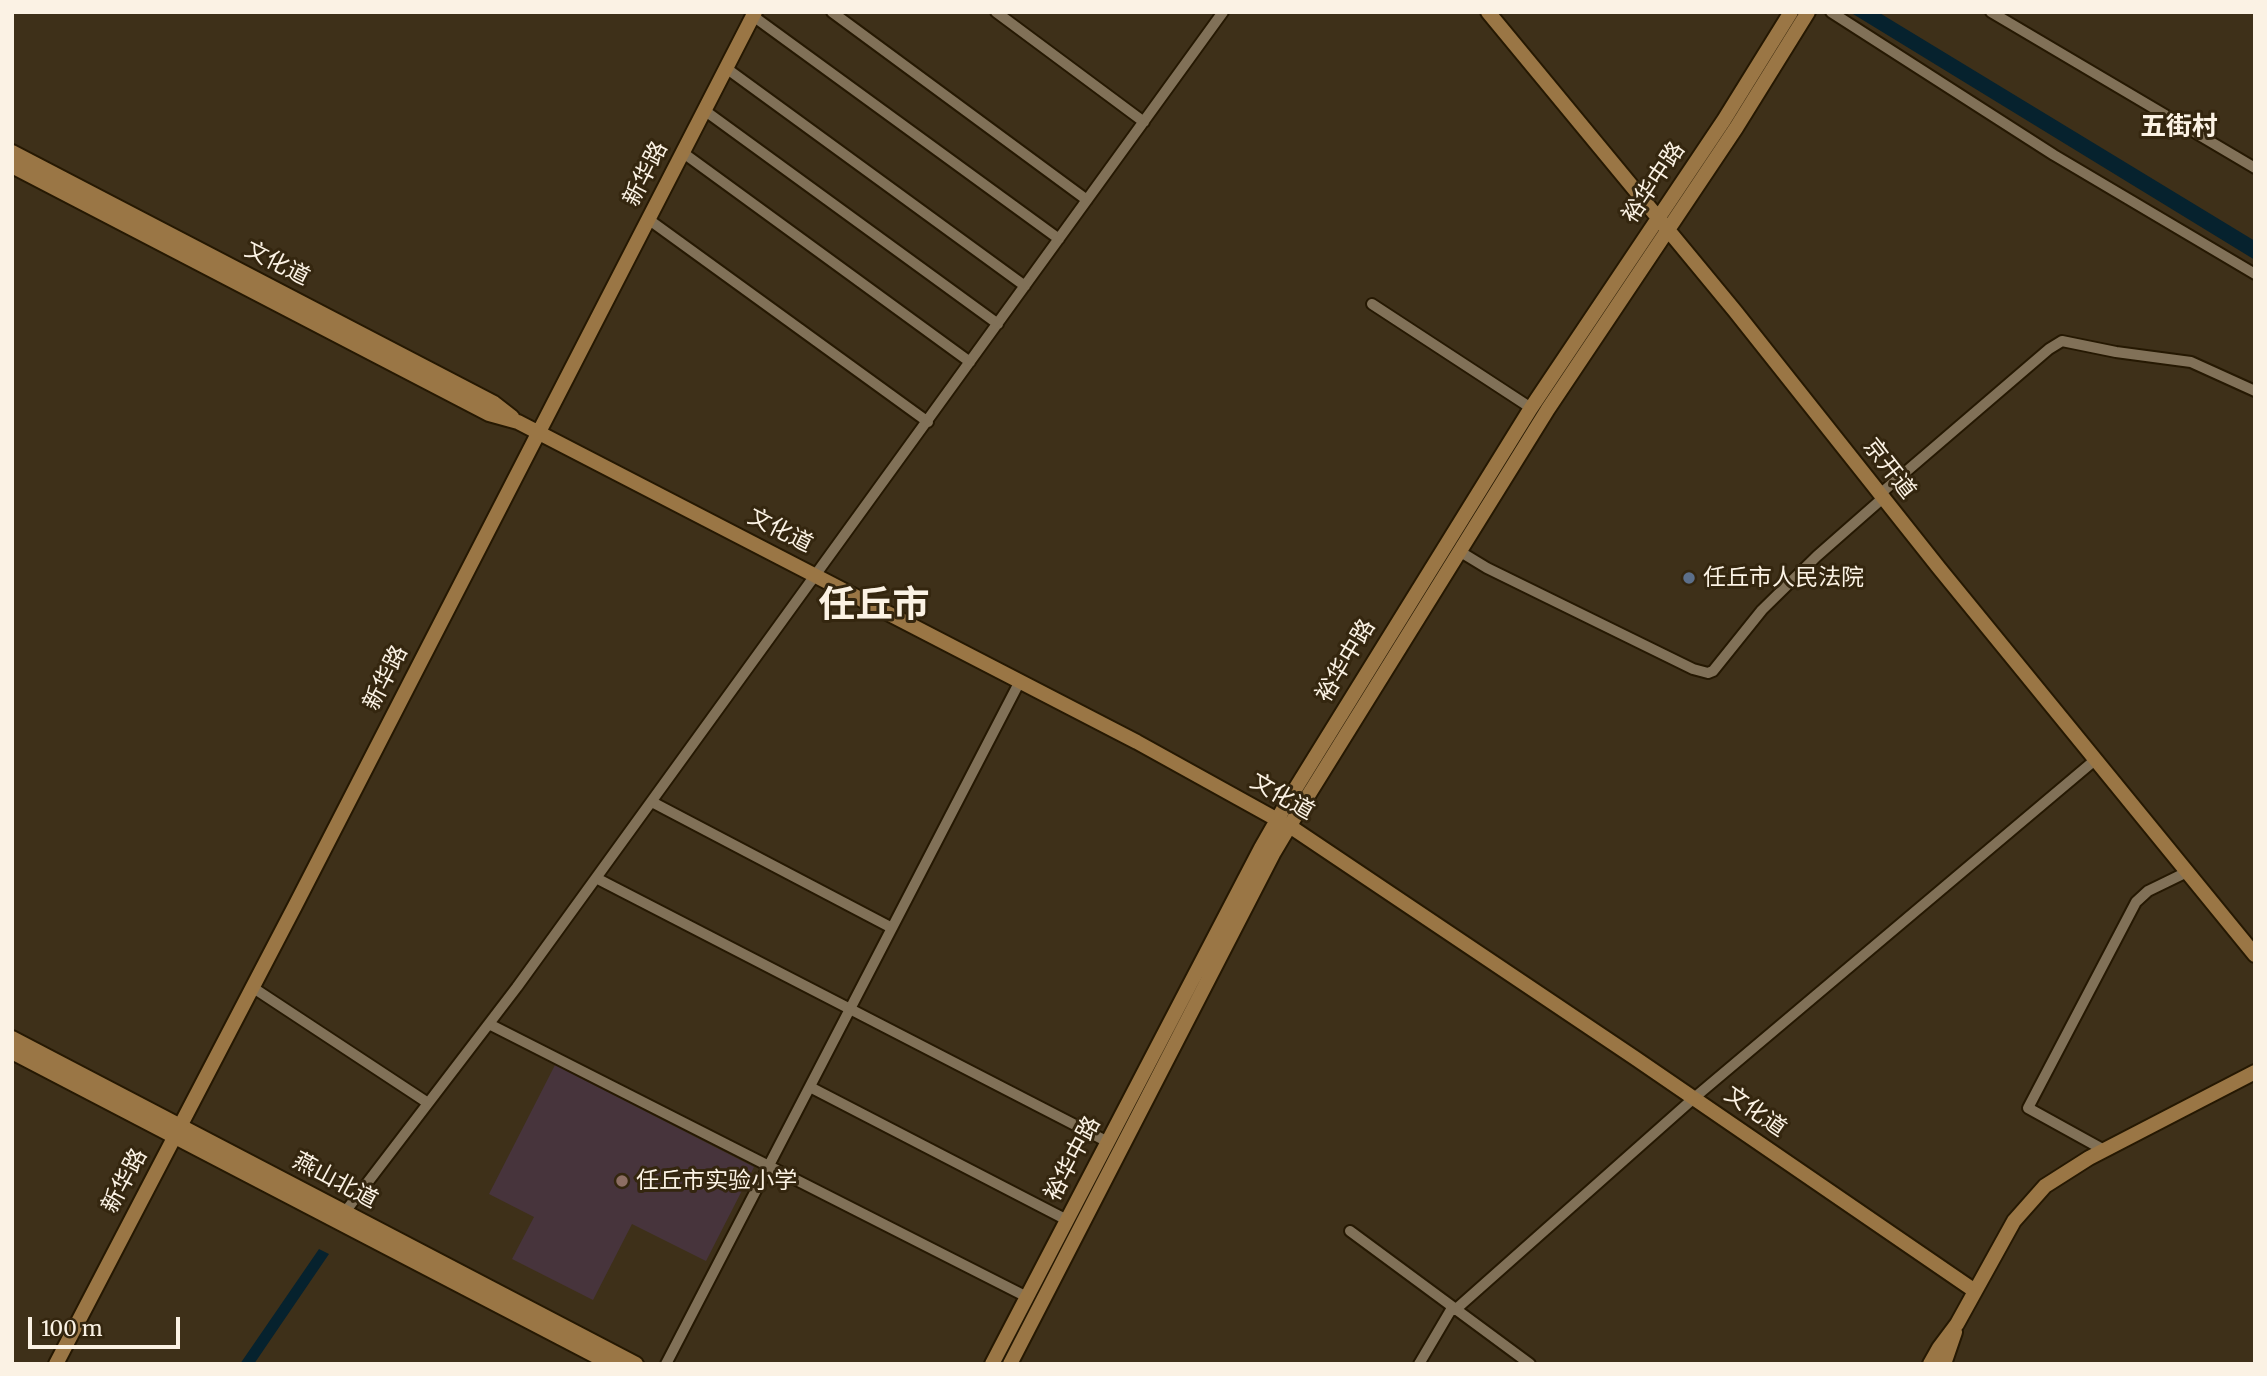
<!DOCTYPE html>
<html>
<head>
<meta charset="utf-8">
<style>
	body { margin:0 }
	#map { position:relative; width:2267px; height:1376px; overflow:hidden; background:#3e3019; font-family:Merriweather,serif }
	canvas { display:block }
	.frame { position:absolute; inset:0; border:14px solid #fbf2e4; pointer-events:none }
	.scale { position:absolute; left:28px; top:1317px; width:152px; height:32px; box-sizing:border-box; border:4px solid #fbf2e4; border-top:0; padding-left:9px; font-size:21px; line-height:24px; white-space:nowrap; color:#fbf2e4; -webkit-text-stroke:5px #34260f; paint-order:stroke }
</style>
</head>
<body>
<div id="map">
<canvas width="2267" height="1376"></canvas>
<div class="frame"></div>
<div class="scale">100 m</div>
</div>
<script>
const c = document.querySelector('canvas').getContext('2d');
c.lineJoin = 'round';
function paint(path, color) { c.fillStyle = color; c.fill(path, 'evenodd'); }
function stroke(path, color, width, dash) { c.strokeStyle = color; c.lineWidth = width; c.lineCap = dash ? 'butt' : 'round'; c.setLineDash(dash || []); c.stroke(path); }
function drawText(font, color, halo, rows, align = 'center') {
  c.font = font + ' Merriweather,"Noto Sans SC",serif'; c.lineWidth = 6; c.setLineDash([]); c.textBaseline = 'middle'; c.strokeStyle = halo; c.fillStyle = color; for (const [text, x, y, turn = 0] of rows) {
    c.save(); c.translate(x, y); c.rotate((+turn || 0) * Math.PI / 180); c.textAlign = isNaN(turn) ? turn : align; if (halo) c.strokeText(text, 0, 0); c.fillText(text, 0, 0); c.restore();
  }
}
paint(new Path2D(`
	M555 1065 754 1167 706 1261 632 1224 593 1300 512 1259 534 1217 489 1194Z`), '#47343c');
paint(new Path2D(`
	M1853 12H1878L2255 241V260L1853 14Z
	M319 1249 329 1254 254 1364H240Z`), '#06222e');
const minor = new Path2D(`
	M832 12 1087 200
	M996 12 1144 122
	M1831 12 2054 155 2255 274
	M1991 12 2255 168
	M753 16 1059 239
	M726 68 1025 286
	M704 110 998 324
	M682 152 970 362
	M648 219 928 422
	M1372 304 1531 408
	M1880 494 2049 349 2062 341 2116 352 2191 362 2255 391
	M1459 551 1487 568 1693 669 1708 673 1713 671 1762 610 1817 556 1883 498
	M652 802 892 928
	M596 878 1108 1142
	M252 987 428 1103
	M489 1024 1027 1297
	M810 1087 1067 1220
	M2104 1150 2028 1108 2136 902 2148 891 2187 872
	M345 1212 517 987 1223 12
	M1350 1231 1530 1364
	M1455 1310 1694 1098 2095 760
	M666 1364 1020 681
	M1419 1364 1452 1308`);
const major = new Path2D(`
	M1488 12 1735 311 1939 568 2255 955
	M12 152 494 403 512 417
	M12 166 489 414 518 422 1137 742 1294 829 1635 1058 1975 1291
	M12 1038 636 1364
	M12 1052 611 1364
	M56 1364 295 906 755 12
	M992 1364 1261 848 1289 799 1531 408 1724 120 1791 12
	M1010 1364 1273 854 1301 807 1548 409 1736 128 1808 12
	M1930 1364 1939 1348 1957 1324 2014 1221 2045 1186 2089 1158 2255 1072
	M1944 1364 1955 1332`);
stroke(minor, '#251802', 14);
stroke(major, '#251802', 18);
stroke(minor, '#817158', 10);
stroke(major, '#9a7645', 14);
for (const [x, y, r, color] of [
	[1689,578,7,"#5c6f8a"],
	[622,1181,7,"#8d6e63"]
]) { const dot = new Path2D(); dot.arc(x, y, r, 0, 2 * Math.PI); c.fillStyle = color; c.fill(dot); stroke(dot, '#34260f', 2.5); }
drawText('23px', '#fbf2e4', '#34260f', [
	["新华路",646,174,-63],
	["裕华中路",1654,183,-56],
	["文化道",277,264,27],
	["京开道",1889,469,52],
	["文化道",780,531,27],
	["裕华中路",1346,661,-59],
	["新华路",386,678,-63],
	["文化道",1282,797,30],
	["文化道",1755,1112,35],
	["裕华中路",1073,1159,-62],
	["新华路",125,1181,-62],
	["燕山北道",335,1181,28]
]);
drawText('23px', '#fbf2e4', '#34260f', [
	["任丘市人民法院",1703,578],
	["任丘市实验小学",636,1181]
], 'left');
drawText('bold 26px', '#fbf2e4', '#34260f', [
	["五街村",2179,128]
]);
drawText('bold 37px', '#fbf2e4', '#34260f', [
	["任丘市",874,607]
]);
</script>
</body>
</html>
